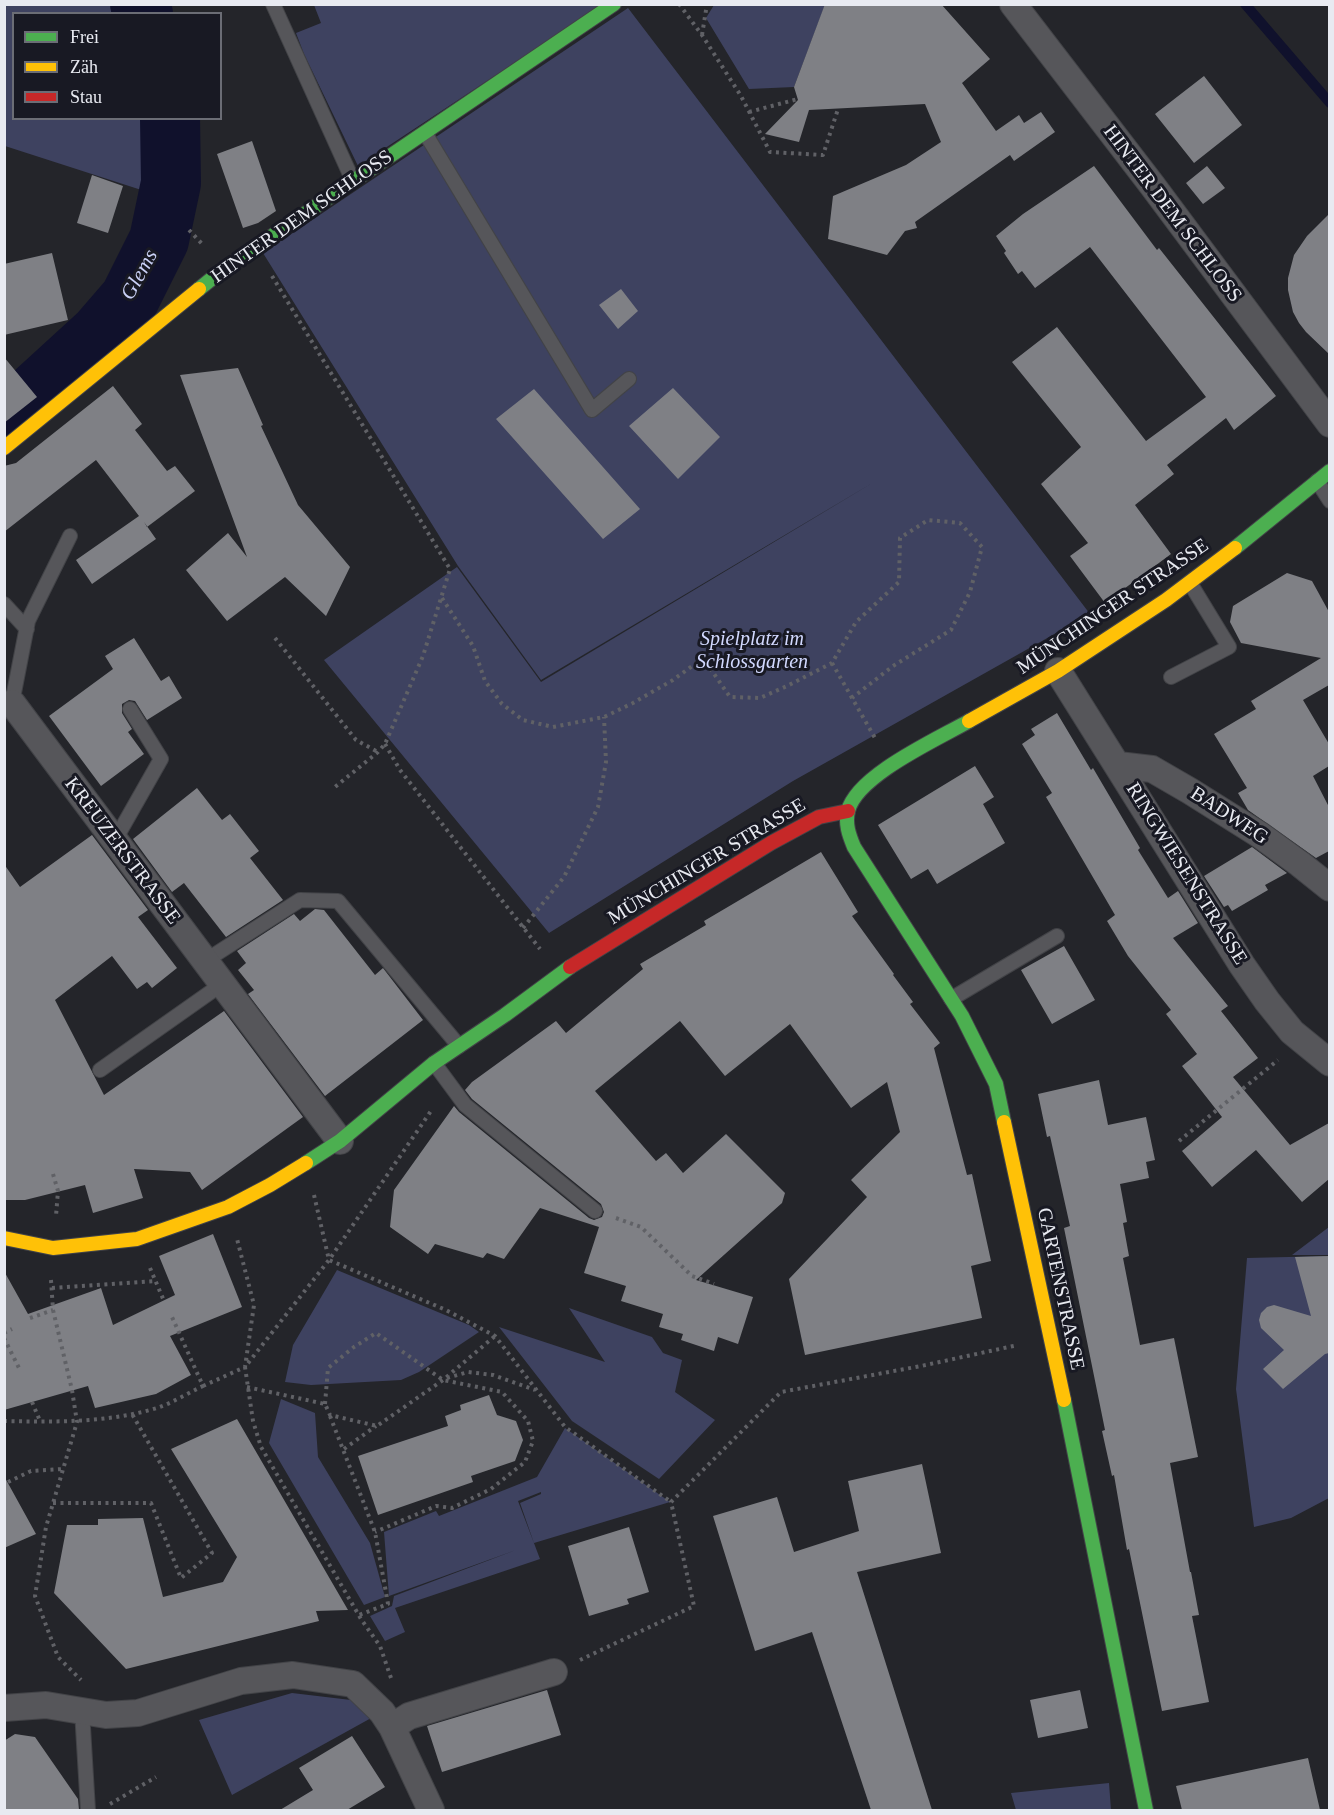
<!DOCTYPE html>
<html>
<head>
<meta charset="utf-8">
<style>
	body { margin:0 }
	#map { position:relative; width:1334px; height:1815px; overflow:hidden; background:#24252a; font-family:"Times New Roman",serif }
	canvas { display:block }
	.frame { position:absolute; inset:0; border:6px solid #e8eaf1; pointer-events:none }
	.legend { position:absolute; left:12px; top:12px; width:210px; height:108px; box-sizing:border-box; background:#181923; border:2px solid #6b6d75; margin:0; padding:8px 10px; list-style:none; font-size:18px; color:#e8eaf1 }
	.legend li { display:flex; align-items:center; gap:12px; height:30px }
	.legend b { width:30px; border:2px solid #6b6d75 }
</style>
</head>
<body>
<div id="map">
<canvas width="1334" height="1815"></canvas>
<div class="frame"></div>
<ul class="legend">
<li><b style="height:8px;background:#4caf50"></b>Frei</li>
<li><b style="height:8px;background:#ffc107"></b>Zäh</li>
<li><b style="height:8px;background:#c62828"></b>Stau</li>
</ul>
</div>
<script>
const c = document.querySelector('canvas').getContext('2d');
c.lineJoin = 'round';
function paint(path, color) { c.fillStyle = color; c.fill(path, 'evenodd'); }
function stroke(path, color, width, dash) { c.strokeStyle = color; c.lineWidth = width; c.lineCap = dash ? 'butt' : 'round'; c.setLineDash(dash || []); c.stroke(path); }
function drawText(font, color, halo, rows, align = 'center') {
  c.font = font + ' "Times New Roman",serif'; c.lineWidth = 6; c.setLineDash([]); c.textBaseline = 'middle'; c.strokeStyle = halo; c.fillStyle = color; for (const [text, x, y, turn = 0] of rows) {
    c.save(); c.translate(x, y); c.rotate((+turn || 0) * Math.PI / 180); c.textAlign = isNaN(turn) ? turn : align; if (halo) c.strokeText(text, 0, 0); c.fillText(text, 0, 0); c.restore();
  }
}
paint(new Path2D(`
	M5 4 160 5 162 13 14 14V118L185 119 188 146 170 147 160 196 5 146Z
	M314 5H602L358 166 304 54 296 33 321 23Z
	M714 5H825L794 87 749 89 706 18Z
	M628 8 1090 614 793 781 549 933 324 660 457 567 541 682 874 482 541 680 458 566 263 253Z
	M1329 1227V1255H1292Z
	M1330 1256 1329 1498 1291 1518 1254 1527 1236 1389 1247 1258Z
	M337 1270 469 1325 479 1332 419 1372 401 1380 311 1385 285 1382 293 1345Z
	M569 1308 652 1337 663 1353 682 1360 675 1392 715 1420 659 1479 572 1421 499 1327 605 1362Z
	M281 1399 315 1413 318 1457 370 1543 385 1597 364 1605 269 1443Z
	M565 1428 670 1502 534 1543 520 1503 541 1494V1492L518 1501 540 1559 395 1608 405 1632 385 1641 370 1616 392 1606 394 1596 516 1550 389 1596 384 1532 436 1511 439 1516 537 1477Z
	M292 1693 351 1700 373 1717 232 1795 199 1720Z
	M1109 1783 1111 1810H1016L1011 1793Z`), '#3e4260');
stroke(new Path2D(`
	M1245 4 1330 103`), '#10112c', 10);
stroke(new Path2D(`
	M140 4 143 14
	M4 416 28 399 98 335 130 298 159 240 171 183 170 118`), '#10112c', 60);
paint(new Path2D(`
	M825 4H941L990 59 962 83 996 131 1019 115 1024 123 1041 112 1055 132 1014 161 1010 155 915 222 917 228 905 231 887 255 828 239 833 196 906 165 941 142 925 104 809 110 799 142 765 134 798 100 794 87Z
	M1204 76 1242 125 1194 163 1155 114Z
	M252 141 276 211 258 223 243 228 217 154Z
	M1094 166 1157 250 1159 248 1276 396 1234 430 1226 418 1167 465 1174 474 1135 505 1171 554 1105 603 1070 556 1088 543 1041 484 1081 447 1012 362 1057 327 1146 441 1206 397 1090 247 1035 288 1022 271 1018 274 1004 253 1006 251 996 236 1023 214Z
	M1207 166 1225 188 1203 204 1186 183Z
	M92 175 123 186 108 233 77 223Z
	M1329 214V354L1306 332 1299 323 1293 312 1288 290V278L1294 255 1307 236Z
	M52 253 68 320 4 335V264Z
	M621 289 638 311 618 329 599 305Z
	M4 357 37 397 4 423Z
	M238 368 263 425 261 426 298 505 350 567 326 616 285 577 227 621 186 570 228 533 247 557 180 375Z
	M113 386 142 424 135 430 167 471 175 466 195 491 147 527 144 522 156 539 92 584 76 560 139 516 96 460 4 532V466L16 463Z
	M673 388 720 437 678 479 629 426Z
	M534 389 640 509 603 539 496 419Z
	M1287 573 1312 581 1329 612V685L1303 700 1329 744V766L1313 776 1329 807V851L1316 858 1248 810 1238 793 1247 788 1214 734 1256 709 1251 701 1321 658 1241 643 1230 622 1233 606Z
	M134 638 161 681 169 676 182 698 147 720 135 701 129 700 122 704V713L132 729 128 732 144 754 101 786 49 716 113 669 105 656Z
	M1057 713 1091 770 1093 768 1140 848 1138 850 1168 898 1178 891 1198 923 1173 938 1228 1006 1221 1011 1258 1058 1233 1077 1290 1145 1329 1123V1179L1302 1202 1256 1150 1212 1187 1182 1151 1222 1117 1182 1066 1197 1054 1166 1014 1171 1010 1128 956 1107 921 1115 915 1046 797 1052 793 1022 744 1035 735 1031 729Z
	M975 766 994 797 983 804 1005 843 937 884 928 869 911 879 878 825Z
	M197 788 222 820 230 814 259 851 250 858 283 900 226 937 184 883 172 892 133 839Z
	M92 835 148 910 138 917 177 968 152 988 147 982 137 989 112 956 55 1000 104 1095 224 1011 303 1117 202 1190 190 1172 134 1169 143 1198 93 1213 85 1185 25 1200H4V864L20 887Z
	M1252 847 1287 873 1265 885 1268 890 1232 911 1228 905 1224 907 1204 876Z
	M821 852 858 912 852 916 894 974 893 975 913 1002 910 1004 940 1043 934 1048 967 1175 972 1174 991 1261 971 1266 982 1318 805 1355 789 1279 867 1197 851 1180 900 1132 887 1082 851 1108 790 1024 725 1076 680 1021 595 1091 656 1161 666 1153 683 1173 726 1134 785 1193 782 1203 696 1280 753 1297 738 1344 718 1337 714 1351 681 1340 683 1334 659 1327 663 1314 621 1301 626 1286 584 1273 599 1227 540 1208 504 1259 487 1253 483 1258 435 1244 428 1254 390 1227 394 1190 454 1106 459 1112 589 1218 594 1220 602 1217 604 1212 601 1204 472 1099 465 1090 472 1082 556 1021 566 1033 643 969 640 964 706 925 704 921Z
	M315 909 324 910 375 975 383 968 423 1020 325 1096 248 994 254 990 238 970 246 963 237 951 294 914 300 921Z
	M1064 946 1095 1000 1052 1024 1021 970Z
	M1099 1080 1108 1125 1146 1117 1155 1160 1146 1162 1149 1178 1120 1184 1127 1222 1123 1223 1129 1256 1123 1258 1140 1345 1174 1338 1198 1457 1170 1463 1190 1572H1191L1199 1615 1192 1616 1209 1702 1162 1711 1129 1549 1127 1550 1114 1475 1112 1476 1102 1431 1105 1430 1064 1228 1070 1226 1050 1136 1047 1137 1038 1094Z
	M213 1234 242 1307 170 1336 191 1375 156 1394 95 1408 88 1386 4 1410V1271L28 1314 101 1288 113 1325 175 1295 159 1256Z
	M1329 1256V1353L1325 1354 1283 1389 1263 1369 1284 1350 1261 1328 1259 1320 1261 1313 1267 1307 1274 1305 1311 1316 1295 1257Z
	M489 1395 497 1415 516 1421 523 1440 515 1461 471 1476 473 1482 378 1515 358 1456 448 1426 445 1416 461 1410 460 1405Z
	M237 1419 348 1610 316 1611 319 1621 126 1669 54 1593 67 1525H98V1519L143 1518 163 1597 223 1582 237 1557 171 1449Z
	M922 1464 941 1553 857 1572 932 1810H871L812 1632 755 1651 713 1516 777 1497 794 1552 859 1531 848 1481Z
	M4 1476 36 1534 4 1548Z
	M629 1527 649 1592 627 1599 629 1604 589 1616 568 1546Z
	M547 1690 561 1735 442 1772 427 1726Z
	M1080 1690 1088 1728 1038 1738 1030 1700Z
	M15 1734 35 1737 78 1799 79 1810H4V1741Z
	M352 1736 385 1787 347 1810H280L313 1790 299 1768Z
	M1308 1758 1320 1810H1182L1176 1786Z`), '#7f8085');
const lane = new Path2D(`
	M273 4 353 181
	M425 133 592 410 629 379
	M1317 481 1330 501
	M4 604 27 629
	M1171 677 1229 647 1190 583
	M12 703 28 621 70 536
	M115 840 161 759 130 709
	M205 961 300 900 338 901 459 1046
	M951 999 1057 936
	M434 1063 465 1105 595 1211
	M100 1070 222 984
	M82 1711 88 1810`);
const street = new Path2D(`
	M1013 4 1152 185 1330 424
	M1058 671 1242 965 1267 1001 1292 1032 1330 1063
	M12 703 340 1141
	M1118 765 1152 769 1190 791 1260 835 1300 864 1330 888
	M4 1708 46 1705 106 1715 138 1713 241 1681 293 1675 353 1684 382 1712 392 1727 431 1810
	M392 1727 409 1716 554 1672`);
const fast = new Path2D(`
	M199 289 225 268 614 4
	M1235 548 1330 471
	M969 721C938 739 857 775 848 811 845 824 849 835 854 847L962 1016 996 1084 1004 1122
	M306 1163 340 1141 434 1063 505 1015 570 967
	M1064 1400 1146 1810`);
const slow = new Path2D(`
	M4 448 199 289
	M969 721 1058 671 1166 600 1235 548
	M1004 1122 1064 1400
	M4 1238 53 1248 137 1239 228 1207 270 1185 306 1163`);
const jam = new Path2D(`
	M570 967 771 843 819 817 848 811`);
stroke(lane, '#424347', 16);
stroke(street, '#424347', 28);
stroke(fast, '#424347', 16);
stroke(slow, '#424347', 16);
stroke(jam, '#424347', 16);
stroke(new Path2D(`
	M679 4 702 35 741 96 770 152 823 155 838 109
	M702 35 707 4
	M749 112 798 99
	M189 230 203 245
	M272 276 450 569 423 656 385 744 378 752 335 787
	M442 598 473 646 485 681 502 704 523 720 553 727 604 717 633 703 673 680 703 658 730 697 760 698 787 686 832 663 856 622 899 582 900 538 928 520 960 523 982 547 970 592 951 630 893 666 852 698
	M275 638 356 740 378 752
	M832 663 875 738
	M385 744 400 770 540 949
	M523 928 564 877 598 807 606 762 604 717
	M1179 1141 1278 1060
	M53 1174 58 1191 56 1216
	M314 1195 329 1260 446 1310 495 1336 565 1427 671 1502
	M616 1218 641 1227 692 1276 714 1284
	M150 1268 164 1301
	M51 1280 53 1310 72 1390 77 1422 46 1527 35 1596 58 1657 81 1680
	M52 1288 155 1281
	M30 1318 53 1310
	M4 1333 12 1329
	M4 1338 19 1368
	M447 1378 468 1372 493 1375 535 1390
	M203 1386 245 1367 254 1305 237 1239
	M247 1387 325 1404 330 1415 377 1426 443 1380 495 1336
	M32 1402 40 1421
	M325 1404 328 1368 354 1347 376 1333 443 1380 502 1392 528 1421 533 1441 525 1462 491 1489 452 1508 436 1506 375 1532
	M330 1416 375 1532 387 1598 388 1604 359 1615
	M4 1421C56 1422 107 1423 157 1408 172 1403 188 1393 203 1386L172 1317
	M344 1449 376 1426
	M8 1482 31 1471 63 1469
	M53 1503H151L181 1578 212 1553 132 1414
	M580 1660 694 1606 671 1502 781 1392 921 1366 1018 1345
	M391 1678 380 1646 361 1619 261 1447 253 1421 245 1367 329 1260 431 1111
	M110 1804 156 1777`), '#606166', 4, [3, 4.5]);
stroke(lane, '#56565a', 14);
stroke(street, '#56565a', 26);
stroke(fast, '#4caf50', 14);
stroke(slow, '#ffc107', 14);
stroke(jam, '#c62828', 14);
drawText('20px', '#e8eaf1', '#181923', [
	["HINTER DEM SCHLOSS",1172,214,53],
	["HINTER DEM SCHLOSS",302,217,-35],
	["MÜNCHINGER STRASSE",1113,607,-34],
	["BADWEG",1229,816,33],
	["KREUZERSTRASSE",122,851,53],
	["MÜNCHINGER STRASSE",707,862,-31],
	["RINGWIESENSTRASSE",1186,874,58],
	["GARTENSTRASSE",1060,1289,78]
]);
drawText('italic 20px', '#d2d9ff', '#181923', [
	["Spielplatz im",752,640],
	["Schlossgarten",752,663]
]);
drawText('italic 21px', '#cad1f6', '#181923', [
	["Glems",140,275,-61]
]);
</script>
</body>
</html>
